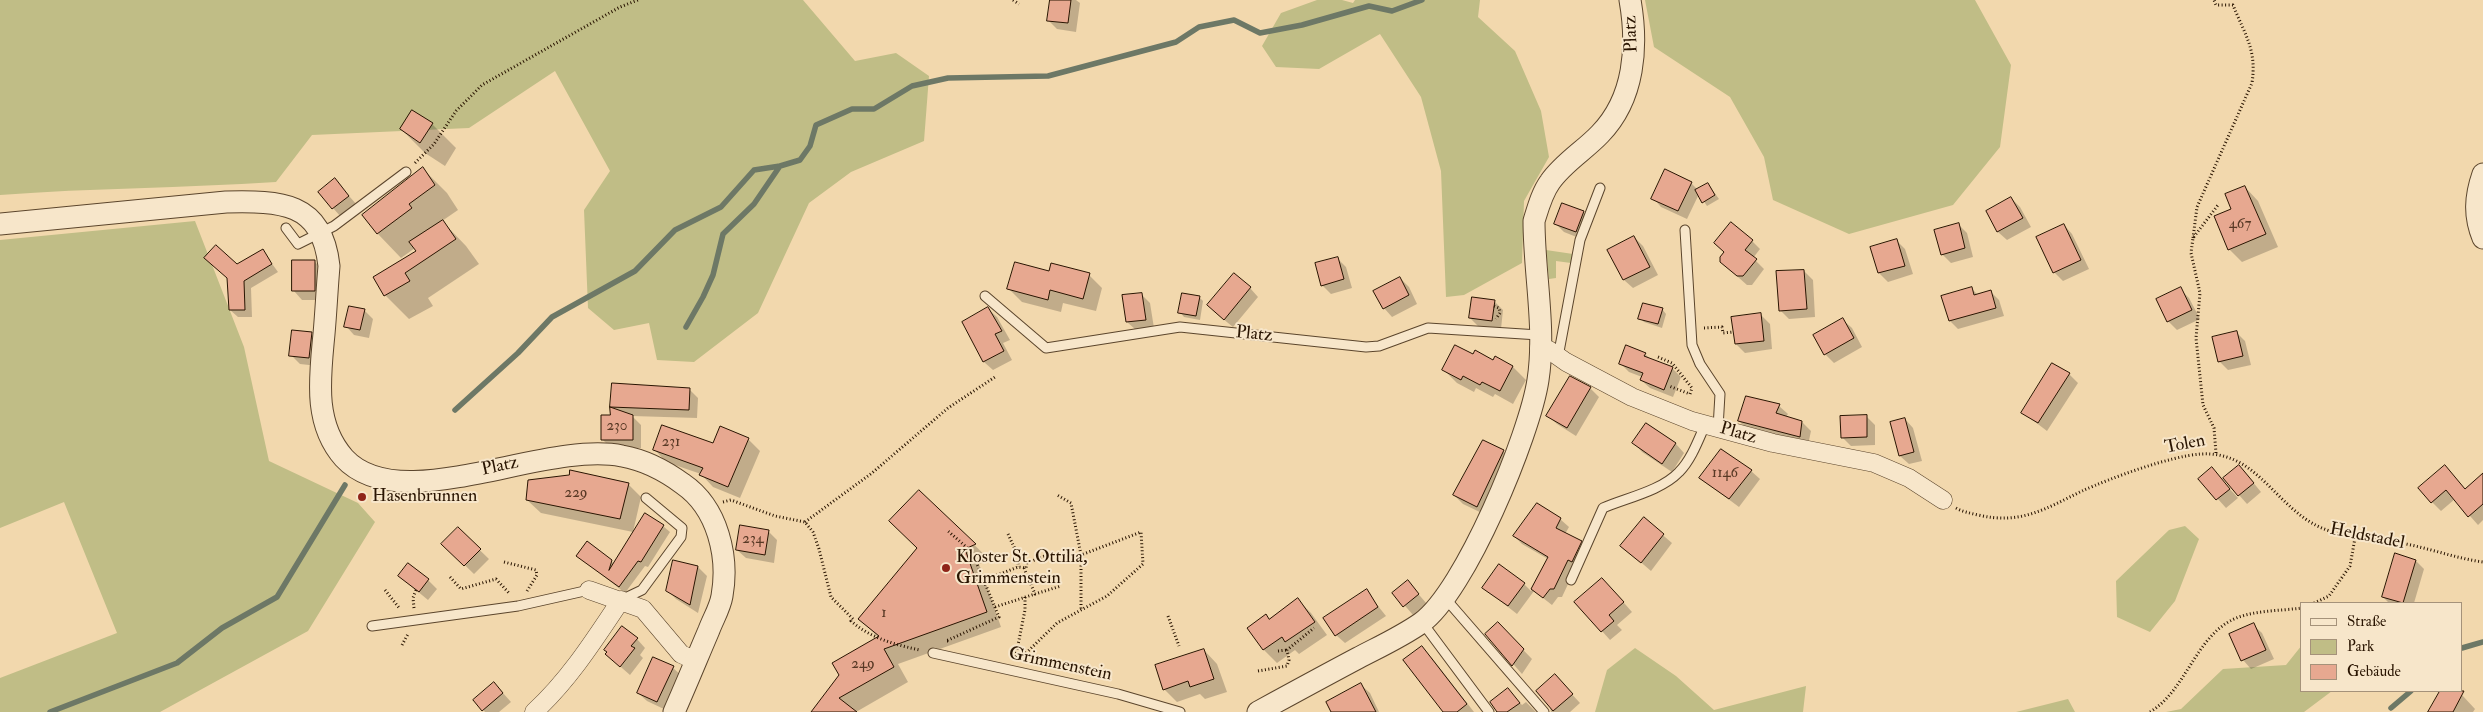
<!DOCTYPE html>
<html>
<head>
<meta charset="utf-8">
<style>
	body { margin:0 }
	#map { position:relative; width:2483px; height:712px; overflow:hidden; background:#f2d8ad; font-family:"IM FELL Double Pica",serif }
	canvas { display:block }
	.legend { position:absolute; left:2300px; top:602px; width:162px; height:90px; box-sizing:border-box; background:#f7e6ca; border:1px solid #a5927a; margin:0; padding:6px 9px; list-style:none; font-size:15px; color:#291401 }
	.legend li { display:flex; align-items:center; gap:10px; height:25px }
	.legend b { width:25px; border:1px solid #a5927a }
</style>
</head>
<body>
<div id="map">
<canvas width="2483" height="712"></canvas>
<ul class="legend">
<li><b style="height:6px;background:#f7e6ca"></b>Straße</li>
<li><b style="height:14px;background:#c0bd86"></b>Park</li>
<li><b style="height:14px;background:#e7a890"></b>Gebäude</li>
</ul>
</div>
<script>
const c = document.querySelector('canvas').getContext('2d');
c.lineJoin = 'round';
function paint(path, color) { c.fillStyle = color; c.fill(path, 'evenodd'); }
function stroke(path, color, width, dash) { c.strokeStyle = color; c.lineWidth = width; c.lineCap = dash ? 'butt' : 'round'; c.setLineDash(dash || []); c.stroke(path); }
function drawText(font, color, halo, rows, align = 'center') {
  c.font = font + ' "IM FELL Double Pica",serif'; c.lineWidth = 4; c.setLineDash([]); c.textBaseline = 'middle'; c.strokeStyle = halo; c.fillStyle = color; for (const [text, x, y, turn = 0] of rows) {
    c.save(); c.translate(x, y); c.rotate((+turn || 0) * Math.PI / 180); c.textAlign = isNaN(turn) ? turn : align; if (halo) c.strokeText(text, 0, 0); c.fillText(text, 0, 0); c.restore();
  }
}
paint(new Path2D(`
	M0 0H803L855 61 896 53 929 76 924 141 851 172 809 203 758 313 694 362 657 360 649 323 614 330 588 308 584 210 610 171 555 71 469 128 312 135 276 182C184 188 92 188 0 195Z
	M1317 0H1342L1353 3 1355 0H1480L1478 17 1515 51 1541 111 1549 157 1524 201 1522 263 1464 295 1446 297 1441 171 1421 97 1380 34 1319 69 1276 67 1262 46 1281 13Z
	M1645 0H1975L2011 65 2000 147 1953 205 1849 234 1773 200 1764 157 1730 97 1654 47Z
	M195 221 244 347 269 461 358 503 375 522 308 631 160 712H0V678L117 633 64 502 0 528V240Z
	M1546 250 1573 254 1571 263 1556 261V278L1549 279Z
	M2185 526 2199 539 2175 601 2150 632 2117 617 2116 581 2169 530Z
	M2302 645V691H2332L2304 712H2166L2181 709 2223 669 2286 665Z
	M1635 648 1676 676 1714 710 1806 686 1803 712H1595L1607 670Z
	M2068 699 2075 712H2016Z`), '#c0bd86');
paint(new Path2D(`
	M1051 0H1076L1080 3 1076 32 1057 29 1048 20Z
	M432 124 456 148 445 166 425 153 401 129Z
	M423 169 447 193 458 210 442 221 466 246 479 264 428 298 433 306 409 319 385 295 374 277 417 252 415 248 401 258 378 234Z
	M335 180 357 205 341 217 333 208Z
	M1691 183 1698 190 1708 184 1719 199 1707 206 1699 194 1687 219 1661 207 1653 198Z
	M2245 187 2258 201 2278 247 2242 262 2229 249 2232 209Z
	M2011 198 2020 207 2031 227 2007 240 1998 232 1987 212Z
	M1583 212 1592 221 1584 240 1564 232 1555 223Z
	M1958 224 1967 233 1973 257 1951 263 1942 254Z
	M2064 225 2072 234 2089 269 2063 281 2054 272Z
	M1634 237 1643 246 1658 275 1633 288 1624 280 1609 251Z
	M1896 240 1905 249 1913 274 1888 282 1879 273 1871 248Z
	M1752 241 1760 249 1753 258 1764 269 1752 285H1747L1721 262 1725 253 1715 243Z
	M262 250 278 272 251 288 252 317H238L230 310 229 279 237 265Z
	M1337 258 1346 267 1352 288 1331 294 1322 285Z
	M315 262 323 270V300H302L294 291Z
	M1804 271 1813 280 1815 317 1789 319 1780 310Z
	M1050 273 1089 275 1102 288 1096 311 1063 303 1061 312 1022 302 1009 289Z
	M1400 278 1409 287 1417 304 1392 317 1384 308Z
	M1250 288 1258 297 1233 327 1217 314Z
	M1971 288 1978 295 1990 291 1999 300 2004 316 1958 329 1950 321Z
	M2180 289 2189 298 2200 319 2177 330 2168 321Z
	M1141 294 1150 303 1154 328 1136 330 1127 322Z
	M1199 297 1203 301 1200 320 1184 317 1180 312Z
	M1494 301 1503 310 1501 329 1479 327 1470 318Z
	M988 309 997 317 1010 340 1003 343 1012 360 993 370 984 362 963 322Z
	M1662 309 1666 314 1662 328 1644 322 1640 318Z
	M364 310 373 319 369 338 354 335 346 326Z
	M1761 315 1770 324 1772 349 1745 353 1736 344Z
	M1843 320 1852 328 1862 347 1834 363 1825 354Z
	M2236 332 2245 341 2251 365 2228 370 2220 362 2214 338Z
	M311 334 320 342 318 366 300 364 291 355Z
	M1645 354 1651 360 1672 368 1681 377 1673 397 1650 388 1641 380 1642 377 1629 372 1620 363Z
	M1473 355 1494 361 1495 358 1513 367 1526 380 1513 404 1495 394 1493 397 1476 388 1474 392 1457 383 1444 370Z
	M2069 374 2078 383 2047 431 2022 412Z
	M1590 388 1599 397 1576 436 1557 424 1548 416Z
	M689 389 698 398 697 418 632 416 641 425V448H611L602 439 615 410 611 407Z
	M1779 406 1788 414 1786 417 1802 422 1811 431 1808 445 1748 430 1739 421Z
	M1866 416 1875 425V445L1851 446 1842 437Z
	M1905 419 1913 428 1922 461 1909 464 1900 456Z
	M1646 424 1676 444 1684 453 1672 472 1642 452 1634 443Z
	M748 439 760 451 740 498 713 487 701 474 666 462 655 450Z
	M1503 451 1512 460 1486 515 1463 504 1454 495Z
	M1721 451 1751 471 1760 479 1739 507 1700 478Z
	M2445 467 2465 490 2483 475V520L2478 525 2455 499 2441 511 2432 502Z
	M2212 469 2238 498 2226 508 2200 479Z
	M2247 475 2261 492 2247 504 2239 495Z
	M628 484 641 497 633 532 541 513 527 500Z
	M919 492 990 560 979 564 1001 627 898 664 908 682 856 712H813L879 638 860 619 918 548Z
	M1560 519 1569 527 1565 534 1581 542 1589 550 1576 567 1562 597H1558L1552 605 1534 591 1517 614 1484 588 1524 584 1531 591 1548 559 1522 544 1514 536Z
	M1644 519 1672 543 1651 571 1622 546Z
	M663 526 670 532 648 567 645 566 625 593 578 556 611 561 614 564Z
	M458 529 489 559 474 574 443 544Z
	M768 531 777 540 774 563 746 558 737 550Z
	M674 561 698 567 707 576 698 613 676 599 667 590Z
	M2416 561 2424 569 2414 603H2389L2383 597Z
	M399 576 428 580 437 589 428 600Z
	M1408 582 1427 604 1413 615 1394 593Z
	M1611 588 1632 612 1617 625 1622 630 1610 640 1576 602Z
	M1366 591 1386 616 1345 643 1336 635Z
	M1298 600 1311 613 1327 635 1299 654 1295 650 1277 663 1264 650 1249 628 1266 616 1270 620Z
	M1498 624 1532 659 1522 674 1487 634Z
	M2253 625 2262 633 2274 659 2251 669 2243 660Z
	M637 639 645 648 640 655 643 658 630 675 606 654Z
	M1422 648 1432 658 1474 712H1444Z
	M1204 650 1217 664 1227 692 1205 699 1200 694 1177 702 1164 689Z
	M654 658 673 668 682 676 666 710 647 701 638 693Z
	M1555 676 1580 703 1570 712H1551L1550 707 1537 692Z
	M494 683 511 702 499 712H485L475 700Z
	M1361 685 1370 693 1379 712H1333Z
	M1508 690 1522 705 1526 702 1536 712H1496Z
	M2441 691H2453L2462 695 2475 709 2473 712H2430Z`), '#0003');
stroke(new Path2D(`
	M686 327 703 297 713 275 723 234 754 204 780 166 800 160 810 146 816 125 852 109H874L912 86 948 78 1048 76 1176 42 1199 27 1234 20 1260 33 1302 25 1369 6 1392 11 1422 0
	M455 410 518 353 552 317 635 271 675 230 721 207 754 170 780 166
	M2462 648 2483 642
	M2391 708 2411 691
	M50 712 177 663 222 628 277 597 345 485`), '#6d7866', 5.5);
const building = new Path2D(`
	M1050 0H1071L1068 23 1047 21Z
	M412 110 433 123 420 143 400 129Z
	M423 167 435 185 409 204 412 208 377 234 362 215Z
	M1665 169 1692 182 1678 211 1651 199Z
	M335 178 349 196 332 209 318 192Z
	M1708 183 1715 195 1702 203 1695 190Z
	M2245 186 2266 234 2228 250 2214 216 2231 209 2225 194Z
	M2011 197 2023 218 1997 232 1986 211Z
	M1562 203 1584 211 1576 232 1554 224Z
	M443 220 456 239 405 273 410 281 384 296 373 277 416 251 409 242Z
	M1731 222 1753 240 1745 250 1757 259 1743 276H1737L1720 262V257L1724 252 1714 243Z
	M1959 223 1965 248 1941 255 1934 230Z
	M2064 224 2081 260 2053 273 2036 237Z
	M1634 236 1650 267 1623 280 1607 250Z
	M1897 239 1905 266 1878 273 1870 247Z
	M216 245 237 264 263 249 272 264 244 281 245 310H229L227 278 204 258Z
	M1338 257 1344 279 1321 286 1315 263Z
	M292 260H315V291H292Z
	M1015 262 1049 271 1051 263 1090 273 1083 299 1050 290 1048 300 1007 289Z
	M1804 270 1807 309 1779 311 1776 271Z
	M1234 273 1251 287 1224 320 1207 305Z
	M1400 277 1409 295 1383 309 1373 291Z
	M1972 287 1974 295 1991 290 1996 308 1949 321 1941 296Z
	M2181 287 2192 310 2167 322 2156 299Z
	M1142 293 1146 320 1126 322 1122 295Z
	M1182 293 1200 296 1196 316 1178 313Z
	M1472 297 1495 300 1492 321 1469 318Z
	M1643 303 1663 308 1658 324 1638 319Z
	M349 306 365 309 360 330 344 327Z
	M988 307 1002 331 995 334 1004 351 983 362 962 322Z
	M1761 313 1764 341 1735 344 1731 317Z
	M1843 318 1854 338 1824 355 1813 335Z
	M292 330 312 332 309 358 289 356Z
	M2237 331 2243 356 2218 362 2212 337Z
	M1455 345 1473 354 1475 350 1493 360 1495 356 1513 366 1500 391 1482 382 1480 385 1463 376 1461 380 1442 370Z
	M1626 345 1646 353 1644 356 1673 367 1664 390 1640 380 1643 373 1619 364Z
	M2052 363 2070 373 2038 423 2021 413Z
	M1570 376 1591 387 1567 428 1546 416Z
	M612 383 690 388 689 410 610 407Z
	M1746 396 1780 404 1776 413 1802 421 1800 437 1738 421Z
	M610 407 633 415V440H601V415H610Z
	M1867 415V437L1841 438 1840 416Z
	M1905 418 1914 452 1899 456 1890 422Z
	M1646 423 1676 443 1662 464 1632 443Z
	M662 425 713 443 720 426 749 438 728 487 699 475 703 468 653 450Z
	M1483 440 1504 450 1477 507 1453 495Z
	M1721 449 1752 470 1729 499 1699 478Z
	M2239 465 2254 483 2238 496 2223 478Z
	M2445 465 2465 489 2483 473V504L2468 517 2446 490 2431 503 2418 488Z
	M2212 467 2230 489 2216 500 2198 479Z
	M570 470 629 483 620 519 526 500 528 480 569 475Z
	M919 490 976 544 965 549 987 612 884 649 894 667 839 698 857 712H811L839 675 832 663 879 636 858 619 917 548 889 521Z
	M1537 503 1561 518 1556 528 1582 541 1572 562 1568 560 1554 589H1550L1543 598 1531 589 1548 557 1513 536Z
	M645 513 664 525 641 562 638 561 619 587 576 556 587 541 612 560 609 570Z
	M1644 517 1664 534 1641 563 1620 546Z
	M740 525 769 530 765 555 736 550Z
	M458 527 481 549 464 566 441 544Z
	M2395 553 2416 560 2403 603 2382 597Z
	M673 560 698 566 690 605 666 591Z
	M408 563 429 579 419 592 398 576Z
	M1499 564 1525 583 1508 606 1482 588Z
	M1602 578 1624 602 1609 615 1614 621 1601 632 1574 602Z
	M1408 580 1419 594 1403 607 1392 593Z
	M1367 589 1378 607 1335 636 1323 618Z
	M1298 598 1315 622 1285 642 1282 637 1263 650 1247 628 1266 614 1269 619Z
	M1498 622 1524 649 1512 666 1485 634Z
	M2254 623 2266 650 2241 661 2229 634Z
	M622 626 638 638 631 646 635 648 620 667 605 654 607 652 604 650Z
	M1422 646 1467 704 1457 712H1443L1403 660Z
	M1204 649 1214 679 1190 687 1188 681 1163 690 1155 665Z
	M653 657 674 666 657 702 637 693Z
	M1555 674 1573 694 1553 711 1536 691Z
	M494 682 503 693 482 711 473 700Z
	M1361 683 1376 712H1331L1326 702Z
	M1508 688 1520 703 1507 712H1497L1490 702Z
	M2440 691H2464L2453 712H2428Z`);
paint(building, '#e7a890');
stroke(building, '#291401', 1);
const service = new Path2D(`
	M286 228 298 244 334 226 406 172
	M1685 230 1692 345 1700 364 1720 394 1718 428
	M985 296 1046 348 1180 327 1366 347 1379 346 1428 328 1539 335
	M1558 357 1580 240 1600 188
	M1571 580 1603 508C1626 498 1661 491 1679 472 1691 460 1698 441 1705 425
	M1445 598 1544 712
	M621 600 642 590 681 537 682 528 646 498
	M1422 622 1489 712
	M372 626 518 606 589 590
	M933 653 1118 694 1180 712`);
const minor = new Path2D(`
	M1539 349 1549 350 1566 362 1632 397 1692 421 1773 443 1874 463 1909 478 1943 500
	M589 590 643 609 681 654 696 661
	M534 712C569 680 595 639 621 600`);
const tertiary = new Path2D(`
	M2483 174C2475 197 2474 216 2483 238
	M0 224 226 202C280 201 322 201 329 266 327 289 326 312 324 334 320 377 313 423 344 458 400 519 543 440 622 456 645 460 664 470 683 484 718 508 729 557 722 596 720 608 713 619 709 630 697 658 686 685 674 712
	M1258 712C1291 694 1324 676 1358 658 1379 647 1401 637 1421 623 1465 592 1530 434 1538 380 1546 328 1534 273 1534 221 1538 208 1542 193 1550 182 1563 163 1585 150 1600 134 1635 98 1638 46 1630 0`);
stroke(service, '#5b452c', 11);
stroke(minor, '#5b452c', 19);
stroke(tertiary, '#5b452c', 23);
stroke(new Path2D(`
	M1013 0 1019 4
	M415 163 434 144 456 111 482 85 620 7 638 0
	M2193 238 2197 207 2252 83C2257 50 2245 35 2233 5H2216L2214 0
	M1494 306 1499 308 1500 313 1496 319
	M1704 328 1722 327 1723 333 1733 332
	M1658 357 1672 363 1692 388 1690 394 1669 386
	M2216 453 2214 428 2203 405 2196 338 2200 293 2191 253 2193 238 2218 205
	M723 502 731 500 775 516 805 522 813 532 819 549 831 597 853 619 851 621C870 638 896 645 920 650
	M1956 508C1963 512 1970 513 1978 515 2021 525 2045 509 2082 491 2111 478 2170 456 2201 454 2251 451 2270 495 2307 520 2334 538 2364 537 2394 542 2424 546 2453 558 2483 562
	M805 522 872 473 948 408 995 377
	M1008 534 1020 560
	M1081 555V610
	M504 562 536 570 537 575 527 591
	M1027 563 1047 555
	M1024 568 1035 594 1061 586
	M450 577 461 589 496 579 509 593
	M977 583 1018 567 1026 568 1027 562 1022 560 1018 561V567
	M385 590 400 609
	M2314 603 2329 596 2350 566 2355 538
	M995 607 1035 594
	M414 608 413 598 416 590
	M1168 616 1179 646
	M948 641H946L999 617 972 552 948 531
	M402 645 408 634
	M1278 651 1287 650
	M1021 658 1057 623 1107 596 1143 564 1141 532 1081 555 1071 503 1057 495
	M1015 660 1025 610V597
	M1258 671 1287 666 1289 660 1287 650 1314 628
	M2150 712C2185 691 2195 640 2230 621 2250 610 2280 611 2302 608`), '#291401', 3, [1, 2.5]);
stroke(service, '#f7e6ca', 9);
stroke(minor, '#f7e6ca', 18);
stroke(tertiary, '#f7e6ca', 21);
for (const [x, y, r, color] of [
	[362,497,5,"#8f2418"],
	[946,568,5,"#8f2418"]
]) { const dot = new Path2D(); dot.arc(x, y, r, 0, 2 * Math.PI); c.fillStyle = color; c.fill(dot); stroke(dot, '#f7e6ca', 2); }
drawText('15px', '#583925', null, [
	["467",2240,225],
	["230",617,427],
	["231",671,443],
	["1146",1725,474],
	["229",576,494],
	["234",753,540],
	["1",884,614],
	["249",863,665]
]);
drawText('18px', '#291401', '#f7e6ca', [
	["Platz",1632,34,-92],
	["Platz",1254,335,6],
	["Platz",1738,434,16],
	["Tolen",2185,445,-11],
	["Platz",500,467,-12],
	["Heldstadel",2367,537,11],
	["Grimmenstein",1060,665,12]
]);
drawText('18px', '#291401', '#f7e6ca', [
	["Hasenbrunnen",372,497],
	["Kloster St. Ottilia,",956,558],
	["Grimmenstein",956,579]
], 'left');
</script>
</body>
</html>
